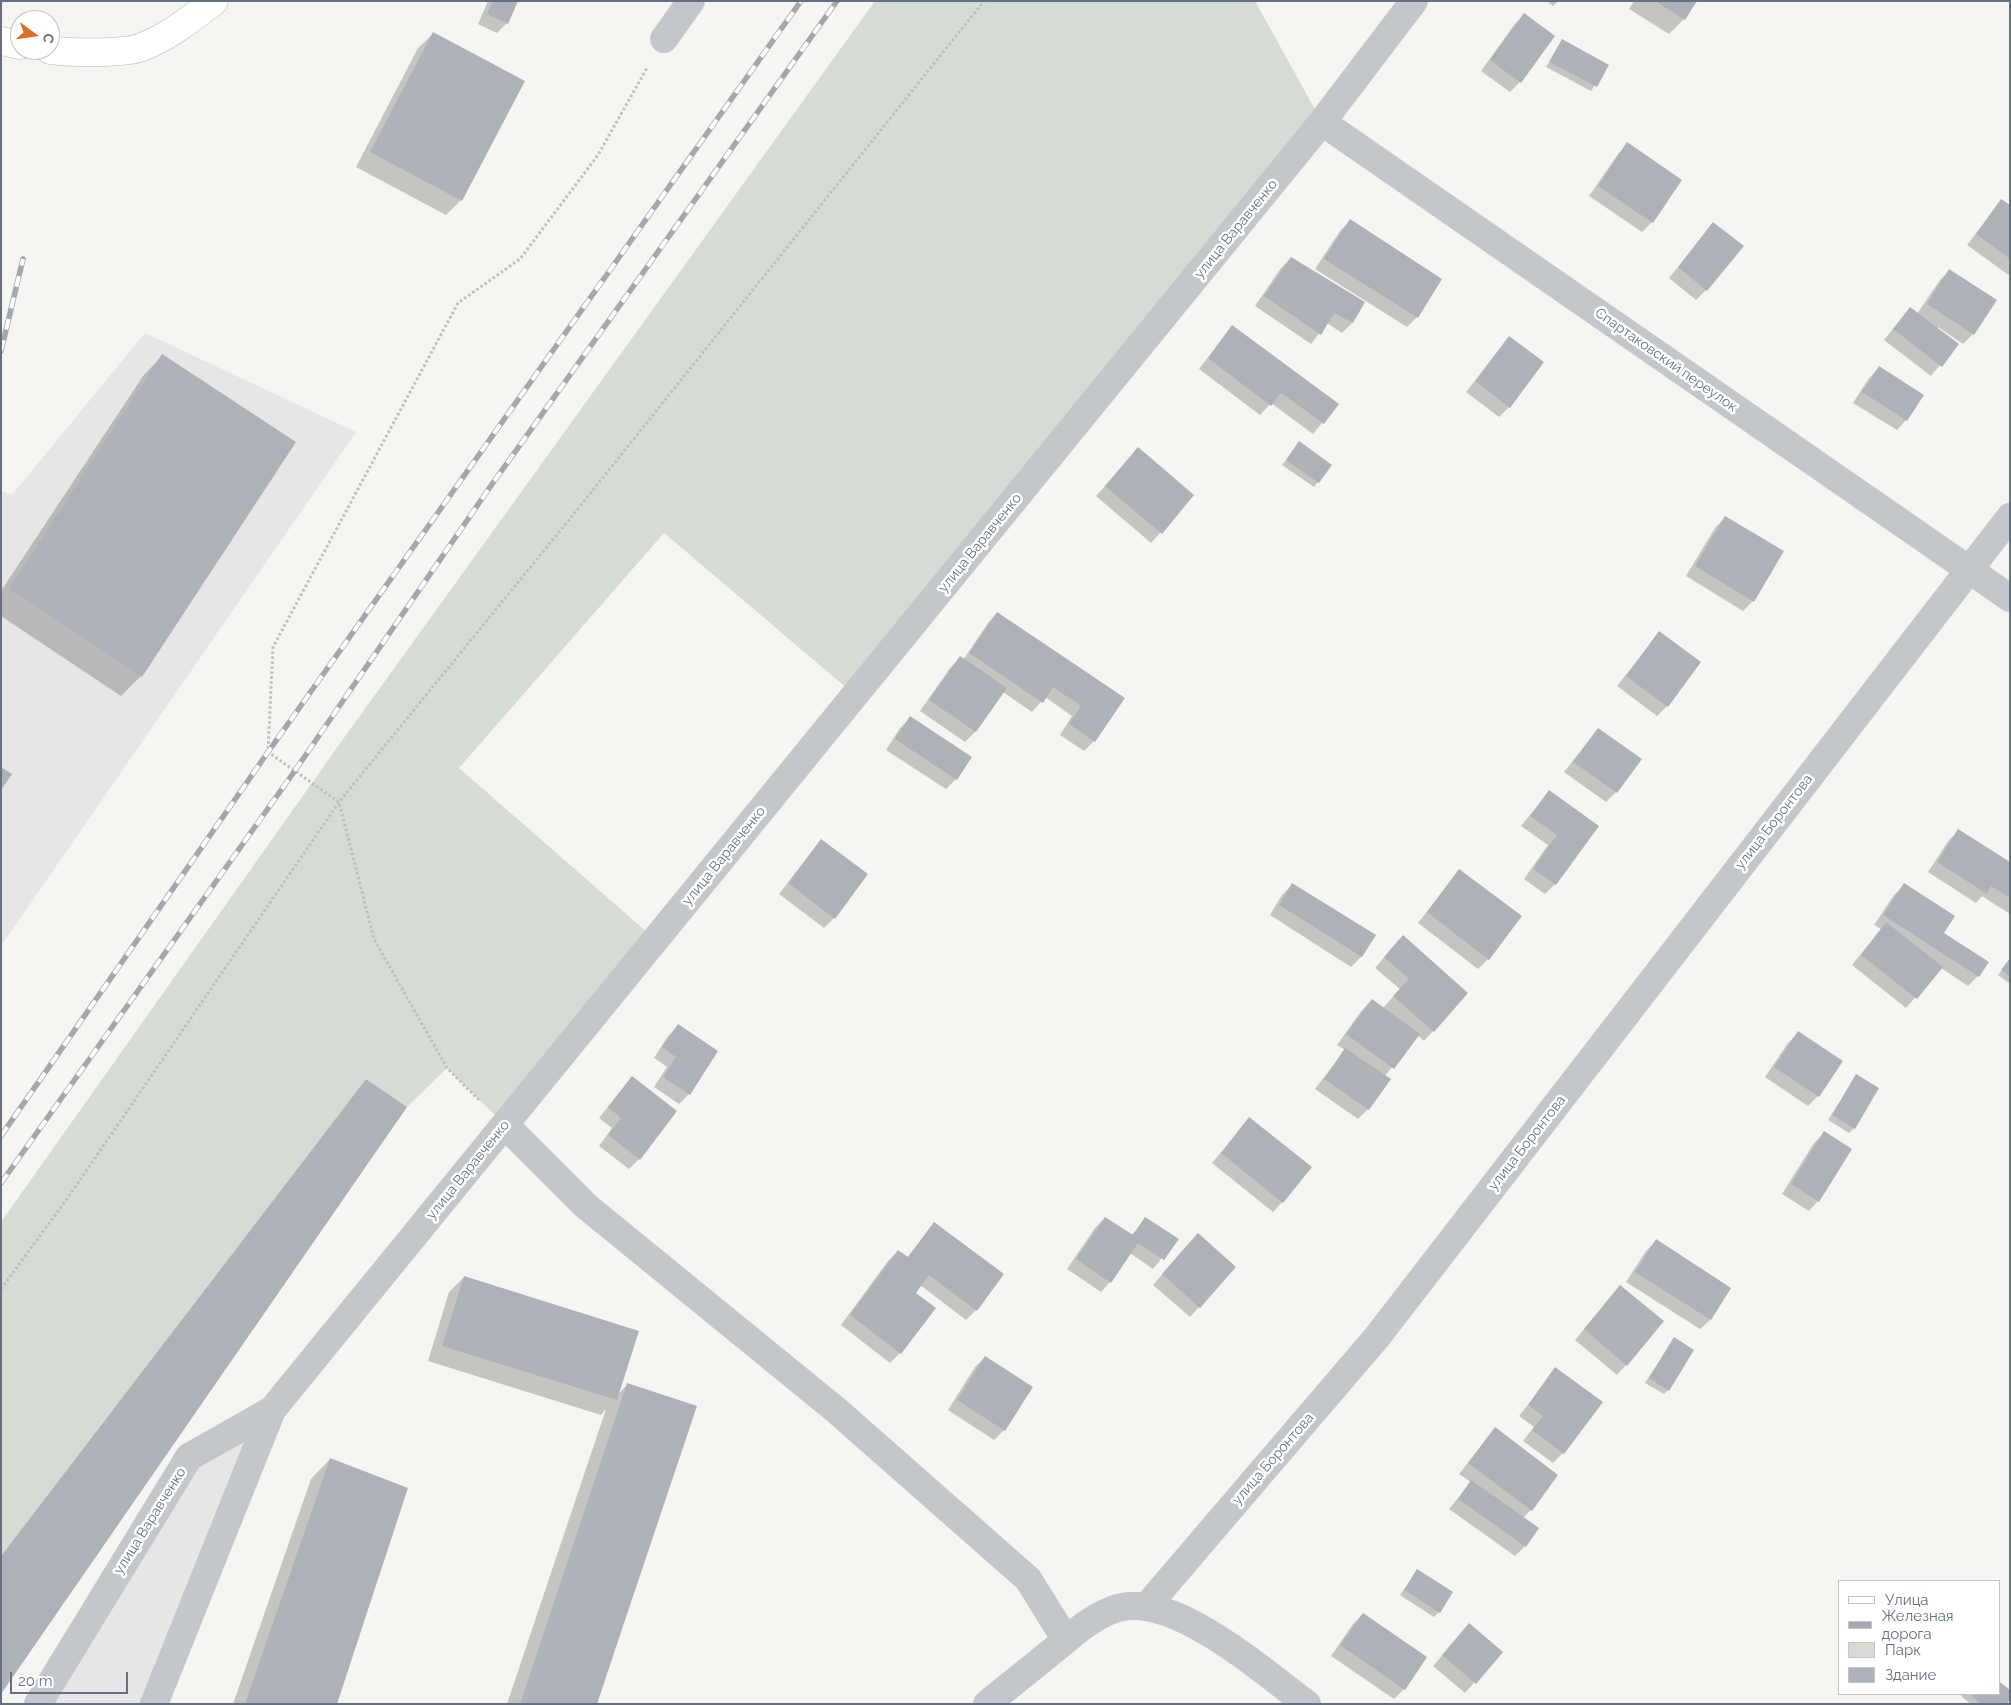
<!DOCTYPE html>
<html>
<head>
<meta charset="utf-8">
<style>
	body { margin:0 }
	#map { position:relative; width:2011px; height:1705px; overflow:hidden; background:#f5f5f2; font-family:Raleway,sans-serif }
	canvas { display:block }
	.frame { position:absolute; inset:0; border:2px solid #657182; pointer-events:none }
	.legend { position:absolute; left:1838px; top:1580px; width:162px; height:115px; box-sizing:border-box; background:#fff; border:1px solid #c1c6cd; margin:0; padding:6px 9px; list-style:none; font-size:15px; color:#657182 }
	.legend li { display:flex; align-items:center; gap:10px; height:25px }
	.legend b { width:25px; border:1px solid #c1c6cd }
	.north { position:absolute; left:10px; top:10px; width:50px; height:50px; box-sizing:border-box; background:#fff; border:1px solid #c1c6cd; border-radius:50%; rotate:104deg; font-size:14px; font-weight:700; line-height:20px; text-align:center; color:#657182 }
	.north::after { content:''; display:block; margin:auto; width:18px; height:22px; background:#df6d28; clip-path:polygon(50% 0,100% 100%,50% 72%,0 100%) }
	.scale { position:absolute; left:10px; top:1672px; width:118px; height:22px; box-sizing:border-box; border:2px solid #657182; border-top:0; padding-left:6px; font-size:15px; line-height:18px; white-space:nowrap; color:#657182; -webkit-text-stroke:4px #fff; paint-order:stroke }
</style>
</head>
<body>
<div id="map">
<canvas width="2011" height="1705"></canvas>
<div class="frame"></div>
<ul class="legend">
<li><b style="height:6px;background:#fff"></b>Улица</li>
<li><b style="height:6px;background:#a4a8ae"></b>Железная дорога</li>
<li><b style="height:14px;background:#d5dcd3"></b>Парк</li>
<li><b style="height:14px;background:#acb2b8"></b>Здание</li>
</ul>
<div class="north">С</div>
<div class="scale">20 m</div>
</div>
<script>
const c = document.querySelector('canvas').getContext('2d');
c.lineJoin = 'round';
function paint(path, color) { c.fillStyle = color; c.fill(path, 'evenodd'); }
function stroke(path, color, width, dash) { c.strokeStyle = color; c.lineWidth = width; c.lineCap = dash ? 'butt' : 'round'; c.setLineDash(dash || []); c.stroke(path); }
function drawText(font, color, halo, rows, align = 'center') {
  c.font = font + ' Raleway,sans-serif'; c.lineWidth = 5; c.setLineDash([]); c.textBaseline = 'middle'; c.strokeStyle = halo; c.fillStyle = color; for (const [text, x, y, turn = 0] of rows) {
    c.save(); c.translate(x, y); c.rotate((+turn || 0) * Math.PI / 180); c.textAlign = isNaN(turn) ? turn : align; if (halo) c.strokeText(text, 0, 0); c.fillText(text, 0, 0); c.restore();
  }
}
paint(new Path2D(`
	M145 333 356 432 1 946V491L12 495Z
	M272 1410 154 1704H38L189 1457Z`), '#e5e6e5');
paint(new Path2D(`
	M875 1H1255L1322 122 855 695 664 533 459 768 656 940 505 1125 447 1068 407 1107 366 1079 1 1556V1222L336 749Z`), '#d5dcd3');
paint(new Path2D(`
	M488 1H517L507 23 497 33 478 24Z
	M1547 1H1558L1553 6Z
	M1634 1H1695L1684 19 1669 34 1629 9Z
	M1524 15 1520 82 1510 92 1481 71 1514 25Z
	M433 34 523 81 461 200 446 215 356 167 418 48Z
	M1562 41 1608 66 1591 91 1546 67Z
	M1627 144 1680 180 1652 222 1642 232 1589 196 1618 154Z
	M2001 201 2010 207V276L1967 245Z
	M1350 221 1417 317 1407 327 1315 269 1340 231Z
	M1714 223 1706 290 1696 300 1669 278Z
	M1291 258 1363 302 1352 323 1342 333 1327 323 1311 344 1255 306 1281 268Z
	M1950 270 1973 334 1963 344 1938 327 1937 329 1957 344 1931 376 1884 340 1910 308 1917 314 1940 280Z
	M1232 326 1337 405 1313 434 1271 403 1260 415 1199 369Z
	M1509 338V407L1499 417 1466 392Z
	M162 356 141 676 121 696 1 616V591L143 376Z
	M1879 368 1906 420 1897 430 1853 403 1869 378Z
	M1299 443 1331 465 1314 487 1282 465Z
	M1138 449 1193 496 1151 543 1096 496Z
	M1725 518 1753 601 1743 611 1686 576 1715 528Z
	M997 613 1123 699 1094 741 1084 751 1060 735 1072 716 1045 697 1032 712 1003 692 975 732 965 742 920 711 950 668 960 658 963 660 988 623Z
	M1659 633 1667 706 1657 716 1617 686Z
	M910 718 956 779 946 789 886 750 900 728Z
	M1598 729 1616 792 1606 802 1564 772Z
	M1549 792 1597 826 1555 884 1545 894 1524 879 1548 845 1521 826Z
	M1959 830 2010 864V914L1982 896 1976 903 1928 872 1949 840Z
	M821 840 834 918 824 928 779 894Z
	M1459 871 1488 959 1478 969 1418 923Z
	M1292 885 1374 936 1361 957 1351 967 1270 915 1282 895Z
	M1904 885 1978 976 1968 986 1941 968 1906 1008 1852 965 1881 929 1874 925 1894 895Z
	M1393 947 1467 993 1424 1041 1417 1035 1385 1076 1368 1109 1358 1119 1315 1089 1345 1050 1337 1045 1362 1010 1372 1000 1383 1008 1400 989 1375 968Z
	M2010 959V984L1998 975Z
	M678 1026 689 1094 679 1104 654 1087 667 1067 654 1058 668 1036Z
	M1798 1033 1818 1096 1808 1106 1765 1077 1788 1043Z
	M1856 1076 1854 1128 1849 1133 1828 1120Z
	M632 1077 639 1159 629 1169 599 1146 612 1128 599 1118Z
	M1249 1119 1282 1202 1273 1212 1212 1163Z
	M1824 1133 1818 1201 1809 1211 1782 1194 1814 1143Z
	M1105 1218 1131 1236 1146 1218 1177 1239 1153 1269 1130 1253 1110 1282 1101 1292 1067 1269 1095 1228Z
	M934 1224 976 1310 966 1320 920 1285 914 1294 900 1353 890 1363 841 1325 888 1261 898 1251 907 1258Z
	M1656 1241 1729 1288 1710 1320 1700 1329 1626 1282 1646 1251Z
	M1188 1244 1199 1307 1190 1317 1153 1285Z
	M464 1277 617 1395 628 1384 595 1704H507L606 1409 601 1415 428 1361 449 1292Z
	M1620 1287 1626 1365 1617 1375 1575 1340Z
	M1674 1339 1668 1390 1664 1394 1645 1383Z
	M985 1357 1004 1430 994 1440 948 1410 975 1367Z
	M1556 1369 1563 1453 1553 1463 1523 1441 1534 1427 1519 1416Z
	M1495 1429 1531 1510 1523 1518 1525 1546 1515 1556 1449 1509 1471 1482 1459 1474Z
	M330 1459 335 1704H233L311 1479Z
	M1417 1571 1439 1612 1434 1617 1400 1595Z
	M1363 1614 1404 1689 1394 1699 1331 1656 1353 1624Z
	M1460 1635 1501 1652 1465 1693 1433 1666Z
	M2000 1684 2010 1691 2006 1704H1971L1961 1696 1963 1694H2000Z`), '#0003');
paint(new Path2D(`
	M493 1H518L508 24 487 14Z
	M1655 1H1697L1685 20Z
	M1524 13 1555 36 1521 83 1490 60Z
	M433 32 525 81 462 201 370 152Z
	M1562 39 1609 65 1597 87 1549 62Z
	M1627 142 1682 180 1653 223 1598 186Z
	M2001 199 2010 205V259L1976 234Z
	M1350 219 1442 279 1418 318 1324 259Z
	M1713 222 1744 246 1707 291 1678 267Z
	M1291 257 1365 302 1353 323 1334 313 1321 335 1264 296Z
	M1949 269 1997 300 1974 335 1927 304Z
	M1910 307 1959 344 1942 367 1893 329Z
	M1232 325 1339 404 1324 424 1281 393 1271 406 1208 358Z
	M1509 336 1544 362 1510 408 1475 381Z
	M162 354 296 442 142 677 9 589Z
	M1879 366 1924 395 1907 421 1862 392Z
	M1299 441 1332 465 1319 483 1286 460Z
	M1138 447 1194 495 1162 534 1105 486Z
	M1725 516 1784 551 1754 602 1695 566Z
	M997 612 1125 698 1095 742 1069 724 1081 706 1053 687 1043 703 969 653Z
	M1659 631 1701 662 1668 707 1626 676Z
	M960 656 1007 688 976 732 929 700Z
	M910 716 972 757 957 780 895 739Z
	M1598 728 1642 759 1617 793 1573 762Z
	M1 767 12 774 1 790Z
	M1549 790 1599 826 1556 885 1533 869 1557 835 1530 816Z
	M1958 829 2010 862V898L1991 886 1987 894 1937 862Z
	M821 839 868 874 835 919 788 883Z
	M1459 869 1522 916 1489 960 1427 912Z
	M1292 883 1376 935 1362 957 1279 905Z
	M1904 883 1955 916 1944 933 1989 962 1979 977 1883 915Z
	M1886 922 1943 967 1917 999 1861 955Z
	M1403 935 1468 993 1434 1032 1393 996 1409 979 1384 957Z
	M2010 958V976L2001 970Z
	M1372 999 1420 1034 1394 1069 1346 1034Z
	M678 1024 718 1051 690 1095 663 1077 676 1057 662 1047Z
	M1798 1031 1843 1061 1819 1097 1774 1067Z
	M1345 1048 1391 1079 1369 1110 1324 1079Z
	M1856 1074 1879 1088 1855 1129 1832 1115Z
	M632 1076 677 1111 640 1160 608 1135 621 1118 608 1107Z
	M366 1079 407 1107 1 1694V1556Z
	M1249 1117 1312 1167 1283 1203 1221 1153Z
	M1824 1131 1852 1149 1819 1202 1791 1184Z
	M1105 1217 1133 1235 1145 1217 1179 1239 1164 1260 1138 1243 1111 1283 1076 1259Z
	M934 1222 1004 1274 977 1311 929 1275 916 1293 936 1308 901 1354 850 1315 898 1250 908 1257Z
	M1198 1233 1236 1267 1200 1308 1162 1274Z
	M1656 1239 1731 1288 1711 1320 1635 1272Z
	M464 1276 639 1331 617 1400 442 1346Z
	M1620 1285 1664 1321 1627 1366 1584 1329Z
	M1674 1337 1694 1350 1669 1391 1649 1378Z
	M985 1356 1033 1387 1005 1431 957 1400Z
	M1555 1367 1603 1402 1564 1454 1532 1430 1543 1416 1528 1405Z
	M627 1383 697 1406 618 1641 597 1704H520Z
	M1495 1427 1558 1475 1532 1511 1468 1463Z
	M330 1458 408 1488 337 1704H245Z
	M1471 1480 1539 1528 1526 1547 1458 1499Z
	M1417 1569 1453 1592 1440 1613 1404 1590Z
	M1363 1613 1427 1657 1405 1690 1340 1645Z
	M1469 1623 1503 1652 1476 1684 1442 1655Z
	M2000 1682 2010 1690V1700L2007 1704H1982L1969 1694H2000Z`), '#acb2b8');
const major = new Path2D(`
	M1 41 20 45
	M50 50C68 53 126 54 142 47 168 37 192 18 214 1`);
stroke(major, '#b4b7bc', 29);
stroke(new Path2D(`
	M479 1100 447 1068 374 939 339 802 268 752 273 647 458 303 520 259 598 155 647 68
	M1 1289 69 1196 339 802 577 510 984 1`), '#bdbec1', 3, [2.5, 2.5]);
stroke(new Path2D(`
	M664 39 691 1
	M1322 122 2010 598
	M505 1125 586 1206 836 1410 1028 1579 1066 1640
	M1147 1606 1377 1337 2010 517
	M38 1704 189 1457 272 1410 1322 122 1414 1
	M154 1704 272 1410
	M987 1704C1010 1685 1033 1667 1055 1649 1072 1635 1091 1618 1112 1610 1169 1587 1262 1671 1307 1704`), '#c3c6ca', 28);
stroke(major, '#fff', 28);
const rail = new Path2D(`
	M1 351 23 259
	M1 1136 268 752 801 1
	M1 1183 294 772 490 487 837 1`);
stroke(rail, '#a4a8ae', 5.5);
stroke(rail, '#fff', 4, [11]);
drawText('14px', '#657182', '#fff', [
	["улица Варавченко",1236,229,-51],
	["Спартаковский переулок",1666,360,35],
	["улица Варавченко",980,543,-51],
	["улица Боронтова",1774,822,-52],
	["улица Варавченко",724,856,-51],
	["улица Боронтова",1527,1143,-52],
	["улица Варавченко",468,1170,-51],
	["улица Боронтова",1273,1459,-49],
	["улица Варавченко",150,1521,-58]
]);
</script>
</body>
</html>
